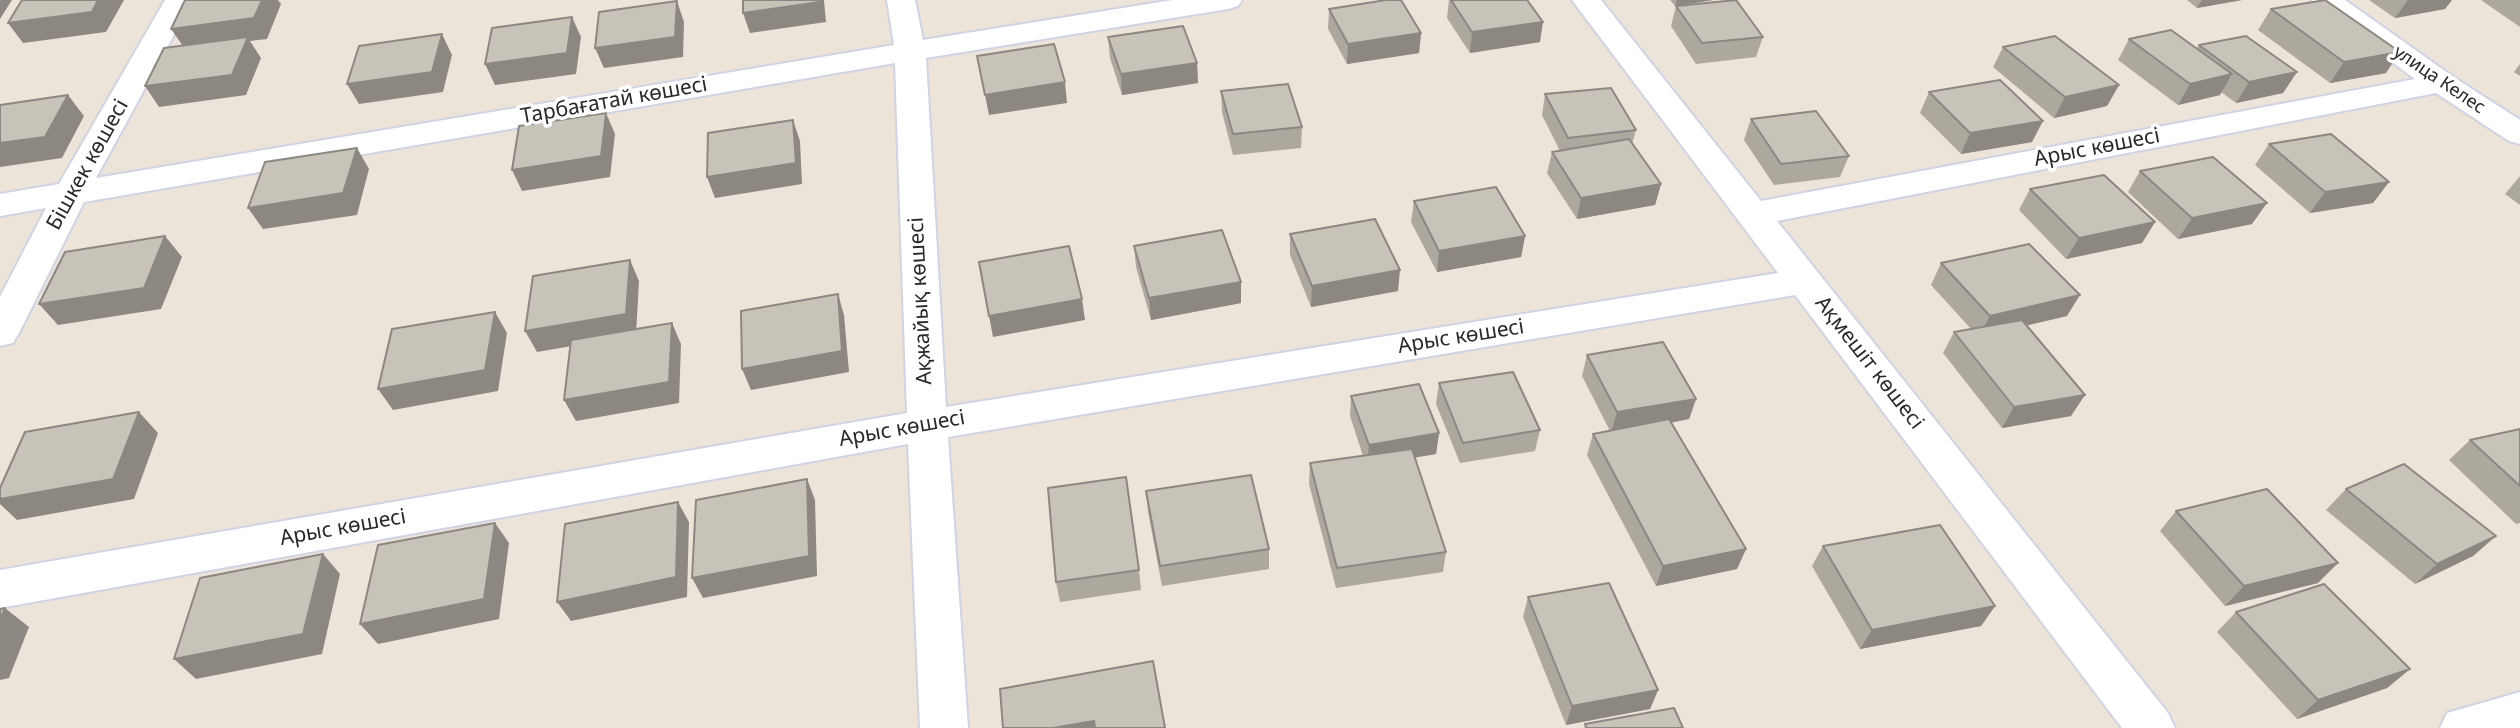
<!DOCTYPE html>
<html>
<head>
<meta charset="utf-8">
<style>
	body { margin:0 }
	canvas { display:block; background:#ede4d9 }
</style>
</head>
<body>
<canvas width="2520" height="728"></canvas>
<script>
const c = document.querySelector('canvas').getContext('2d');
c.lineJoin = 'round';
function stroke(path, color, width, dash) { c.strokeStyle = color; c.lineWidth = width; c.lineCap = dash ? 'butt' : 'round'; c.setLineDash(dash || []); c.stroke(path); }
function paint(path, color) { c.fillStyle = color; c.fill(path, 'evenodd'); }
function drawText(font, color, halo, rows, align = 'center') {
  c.font = font + ' "Noto Sans",sans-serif'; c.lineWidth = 7; c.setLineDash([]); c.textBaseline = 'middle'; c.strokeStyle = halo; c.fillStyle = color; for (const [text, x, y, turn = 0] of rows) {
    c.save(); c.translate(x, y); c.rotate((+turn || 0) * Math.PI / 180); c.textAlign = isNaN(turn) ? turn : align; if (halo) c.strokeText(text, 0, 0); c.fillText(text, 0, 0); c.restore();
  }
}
const minor = new Path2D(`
	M165 0H193L96 178 894 45 887 0H915L923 40 1173 0H1242L1238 6 1228 9 926 58 946 407 1778 273 1572 0H1601L1761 201 2415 79 2316 6 2312 0H2345L2452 76 2520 120V144L2509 141 2436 93 1777 221 2168 713 2175 728H2122L1795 295 948 437 968 728H920L908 444 0 608V570L907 413 895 63 84 202 19 333 13 343 0 346V297L46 208 0 216V194L59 184Z
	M2520 692V728H2440L2447 713Z`);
stroke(minor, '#cfd3e4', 4);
paint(minor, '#fff');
paint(new Path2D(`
	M1449 0H1527L1540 42 1470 53 1447 18Z
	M1670 0H1713L1675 6Z
	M2187 0H2242L2197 8Z
	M2369 0H2452L2445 9 2395 18Z
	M2481 0H2520V27Z
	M1676 6 1763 37 1756 57 1696 64 1671 26Z
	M1329 9 1421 33 1419 53 1347 64 1328 29Z
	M2271 9 2386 73 2330 83 2258 30Z
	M1108 37 1197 63 1198 83 1122 95 1110 58Z
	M2129 39 2197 48 2199 45 2297 72 2283 93 2236 103 2221 92 2220 95 2178 105 2118 60Z
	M2003 47 2119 85 2107 106 2054 118 1993 67Z
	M2520 64V76L2514 72Z
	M1221 91 1302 127 1301 148 1233 155 1222 112Z
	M1929 92 2032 142 1961 154 1920 113Z
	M1545 94 1636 130 1632 144 1661 184 1655 205 1577 219 1547 173 1552 152 1560 151 1542 115Z
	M1751 119 1849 156 1840 177 1774 185 1744 140Z
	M2269 144 2389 182 2373 203 2310 213 2255 165Z
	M2140 171 2252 224 2178 239 2128 192Z
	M2520 176V205L2505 194Z
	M2030 189 2155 222 2142 243 2066 259 2019 210Z
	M1414 201 1525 236 1521 257 1437 272 1411 222Z
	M1290 234 1398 291 1311 307 1290 255Z
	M1134 246 1241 282V303L1151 320 1136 267Z
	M1941 263 2067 316 2027 325 2071 416 2002 428 1943 353 1954 332 1971 329 1931 285Z
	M1587 355 1696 399 1689 419 1671 423 1746 549 1737 569 1656 586 1587 455 1593 434 1610 431 1582 376Z
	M1439 383 1540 430 1535 451 1460 463 1436 404Z
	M1351 396 1439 433 1436 454 1414 457 1446 552 1443 572 1336 588 1309 484 1310 463 1363 456 1350 416Z
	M2520 429V523L2516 524 2449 460 2470 440Z
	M2346 489 2496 536 2473 556 2415 584 2326 510Z
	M1146 491 1269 549V569L1162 586 1148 512Z
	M2176 511 2318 583 2225 606 2160 531Z
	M1823 546 1995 606 1981 626 1860 649 1812 566Z
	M1139 570 1141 590 1060 602 1056 582Z
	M1528 597 1658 690 1650 709 1566 725 1523 617Z
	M2236 612 2410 669 2387 688 2297 719 2217 632Z`), '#aca89e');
paint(new Path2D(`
	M0 0H12L0 19Z
	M98 0H124L106 32 23 43 8 23Z
	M262 0H278L281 4 267 39 250 41 261 58 246 95 159 107 145 86 185 49 171 29Z
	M820 0H824L826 22 750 33 743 13Z
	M1677 0H1713L1675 6Z
	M2202 0H2242L2197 8Z
	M2408 0H2452L2445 9 2395 18Z
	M677 1 684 22 683 57 604 68 595 48Z
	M572 17 581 37 576 74 495 85 485 64Z
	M1543 22 1540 42 1470 53 1472 32Z
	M1421 33 1419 53 1347 64 1348 44Z
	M442 34 452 55 443 92 359 104 347 84Z
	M2400 52 2386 73 2330 83 2344 62Z
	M1197 63 1198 83 1122 95 1121 74Z
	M2297 72 2283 93 2236 103 2249 82Z
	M2232 74 2220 95 2178 105 2190 84Z
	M1065 82 1067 103 989 115 985 95Z
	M2119 85 2107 106 2054 118 2065 97Z
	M68 95 84 116 62 158 0 167V143Z
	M606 113 615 134 610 177 522 191 512 170Z
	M793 120 800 141 802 184 715 198 707 177Z
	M2043 121 2032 142 1961 154 1970 133Z
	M357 148 369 169 357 215 263 229 248 208Z
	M2389 182 2373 203 2310 213 2325 192Z
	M1661 184 1655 205 1577 219 1581 198Z
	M2267 203 2252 224 2178 239 2192 218Z
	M2155 222 2142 243 2066 259 2079 238Z
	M165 236 182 257 161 309 58 325 39 304Z
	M1525 236 1521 257 1437 272 1439 251Z
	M630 260 639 281 636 335 537 352 525 331Z
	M1400 270 1398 291 1311 307 1312 286Z
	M1241 282V303L1151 320 1149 298Z
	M838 294 844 315 849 372 751 390 742 369Z
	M2080 295 2067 316 1978 337 1990 316Z
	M1082 299 1085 320 993 337 989 316Z
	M495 312 507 333 498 391 393 410 378 389Z
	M672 323 681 344 679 403 576 421 564 400Z
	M2085 395 2071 416 2002 428 2014 407Z
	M1696 399 1689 419 1611 433 1617 412Z
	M139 412 158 433 134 499 17 520 0 504V499Z
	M1439 433 1436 454 1367 466 1369 445Z
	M807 479 815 500 817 576 703 598 692 578Z
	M678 502 689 522 687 597 571 621 557 602Z
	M495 523 509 543 499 619 378 644 360 624Z
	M2496 536 2473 556 2415 584 2437 564Z
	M1746 549 1737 569 1656 586 1663 566Z
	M323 554 340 574 322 654 196 679 174 659Z
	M2338 563 2318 583 2225 606 2244 586Z
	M1995 606 1981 626 1860 649 1872 630Z
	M5 608 29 627 9 678 0 680V620Z
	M2410 669 2387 688 2297 719 2318 700Z
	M1658 690 1650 709 1566 725 1572 706Z
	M1094 721 1095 728H1053Z`), '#8c8881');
const building = new Path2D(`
	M22 0H98L92 12 8 23Z
	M185 0H262L254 18 171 29Z
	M743 0H820V2L743 13Z
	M1386 0H1401L1421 33 1348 44 1329 9Z
	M1451 0H1527L1543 22 1472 32Z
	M1736 0 1763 37 1702 43 1676 6Z
	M2325 0 2400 52 2344 62 2271 9Z
	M677 1 675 37 595 48 599 12Z
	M572 17 567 53 485 64 492 28Z
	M1183 26 1197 63 1121 74 1108 37Z
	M2171 30 2232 74 2190 84 2129 39Z
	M442 34 432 72 347 84 359 46Z
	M2055 36 2119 85 2065 97 2003 47Z
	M2246 36 2297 72 2249 82 2199 45Z
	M248 37 232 75 145 86 164 48Z
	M1054 44 1065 82 985 95 977 56Z
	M2000 80 2043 121 1970 133 1929 92Z
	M1288 84 1302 127 1233 134 1221 91Z
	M1611 88 1636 130 1568 138 1545 94Z
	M68 95 45 137 0 143V105Z
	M1816 111 1849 156 1781 164 1751 119Z
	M606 113 601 156 512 170 519 126Z
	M793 120 796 163 707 177 708 133Z
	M2331 134 2389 182 2325 192 2269 144Z
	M1629 139 1661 184 1581 198 1552 152Z
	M357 148 343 193 248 208 265 162Z
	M2213 157 2267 203 2192 218 2140 171Z
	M2104 175 2155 222 2079 238 2030 189Z
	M1496 187 1525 236 1439 251 1414 201Z
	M1375 219 1400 270 1312 286 1290 234Z
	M1222 230 1241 282 1149 298 1134 246Z
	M165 236 144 288 39 304 65 252Z
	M2029 244 2080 295 1990 316 1941 263Z
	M1069 246 1082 299 989 316 979 262Z
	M630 260 626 314 525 331 533 276Z
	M838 294 842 351 742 369 741 311Z
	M495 312 485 370 378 389 392 329Z
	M2022 320 2085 395 2014 407 1954 332Z
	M672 323 669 382 564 400 571 340Z
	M1663 342 1696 399 1617 412 1587 355Z
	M1513 372 1540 430 1463 443 1439 383Z
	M1419 384 1439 433 1369 445 1351 396Z
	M139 412 113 479 0 499V488L25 432Z
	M1669 419 1746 549 1663 566 1593 434Z
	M2520 429V486L2470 440Z
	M1412 449 1446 552 1337 568 1310 463Z
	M2404 464 2496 536 2437 564 2346 489Z
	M1251 475 1269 549 1160 566 1146 491Z
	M1126 477 1139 570 1056 582 1048 488Z
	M807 479 809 556 692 578 696 500Z
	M2267 489 2338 563 2244 586 2176 511Z
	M678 502 676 577 557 602 565 524Z
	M495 523 484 599 360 624 378 545Z
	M1940 525 1995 606 1872 630 1823 546Z
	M323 554 303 634 174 659 200 578Z
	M1609 583 1658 690 1572 706 1528 597Z
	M2324 584 2410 669 2318 700 2236 612Z
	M5 608 0 620V609Z
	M1153 661 1165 728H1095L1094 721 1053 728H1003L1000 689Z
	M1674 708 1683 728H1586L1585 724Z`);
paint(building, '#c8c3b8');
stroke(building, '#8c8881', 2);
drawText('18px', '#292929', '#fff', [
	["улица Келеc",2439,80,34]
]);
drawText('21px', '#292929', '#fff', [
	["Тарбағатай көшесі",614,101,-10],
	["Арыс көшесі",2097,148,-11],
	["Бішкек көшесі",88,165,-61],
	["Ақжайық көшесі",921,301,-93],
	["Арыс көшесі",1461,337,-9],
	["Ақмешіт көшесі",1869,363,52],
	["Арыс көшесі",902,429,-10],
	["Арыс көшесі",343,528,-10]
]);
</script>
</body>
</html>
